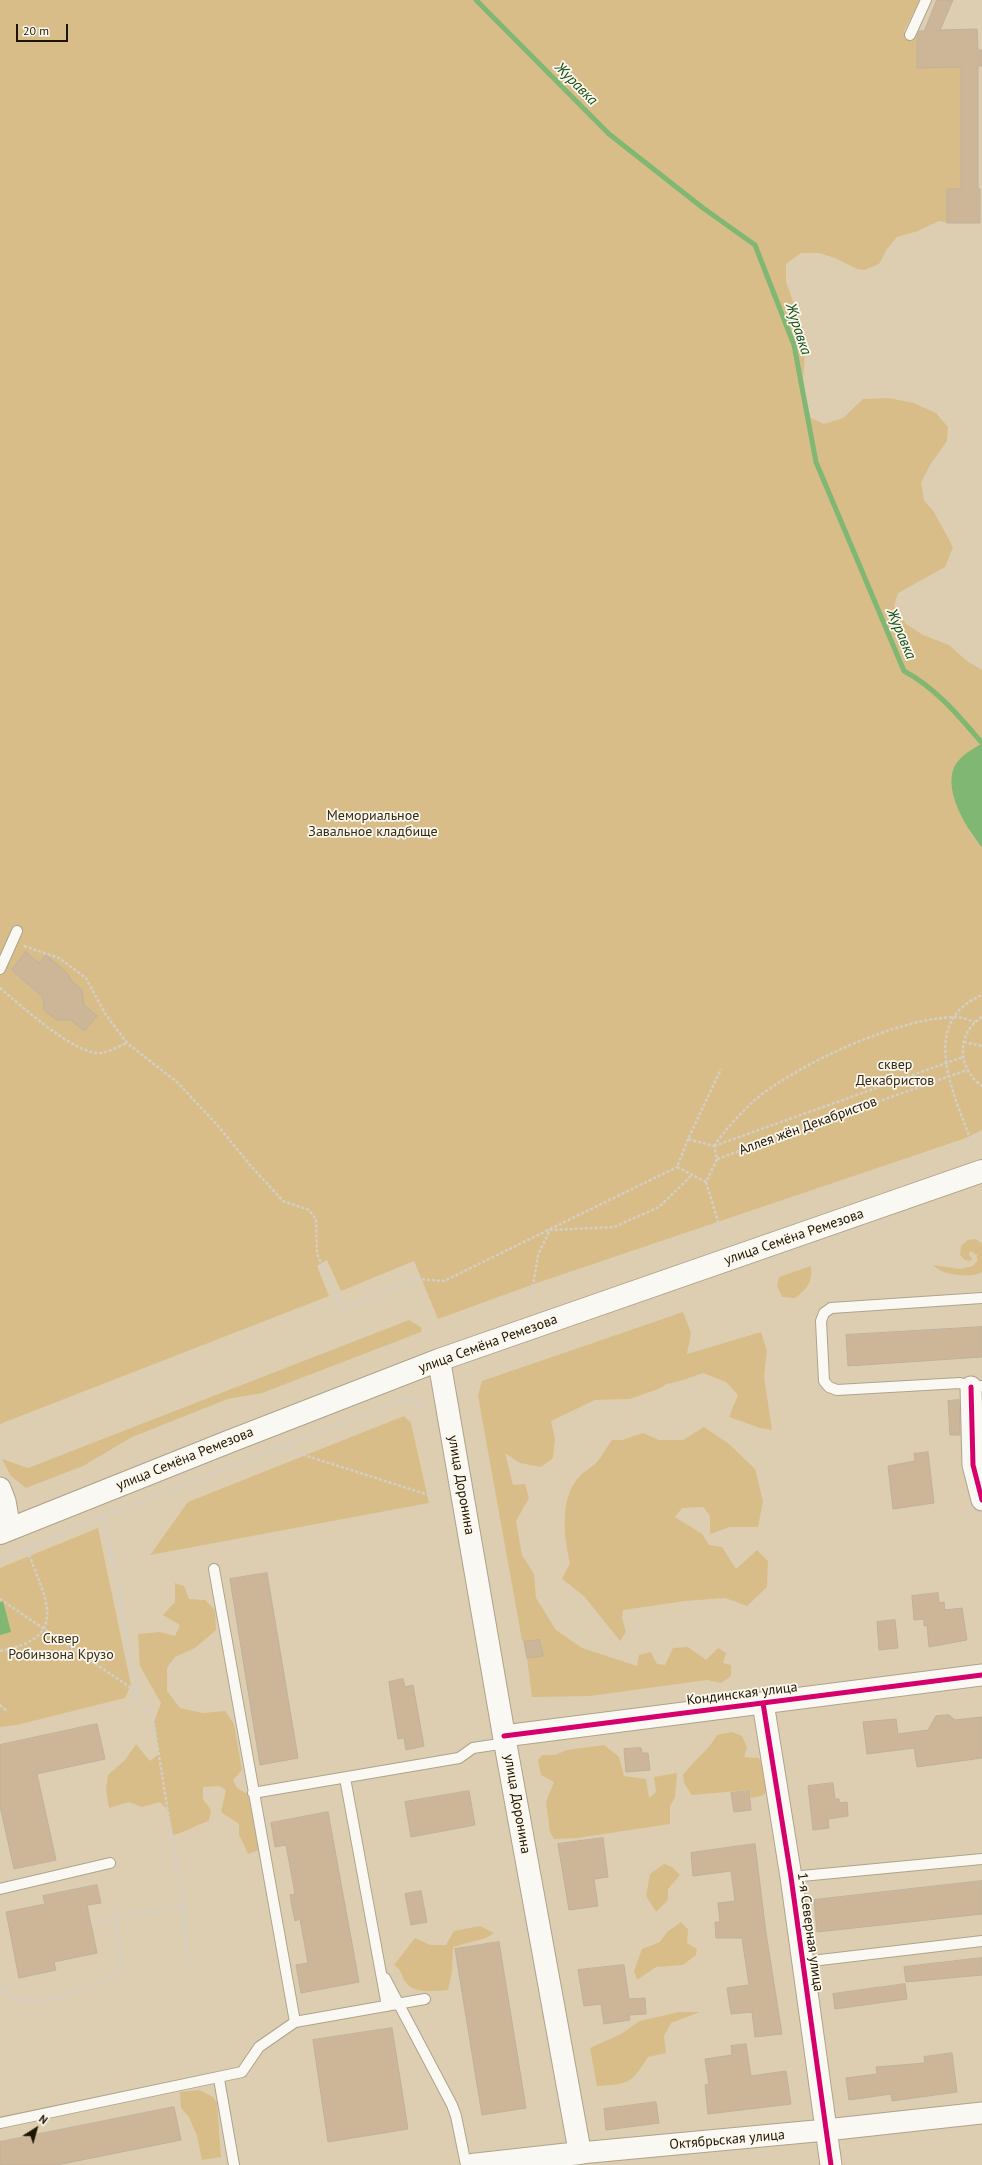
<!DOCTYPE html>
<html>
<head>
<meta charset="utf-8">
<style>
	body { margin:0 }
	#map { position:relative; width:982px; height:2165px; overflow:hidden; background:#ddceb2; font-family:"PT Sans",sans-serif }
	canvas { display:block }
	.north { position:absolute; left:16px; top:2109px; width:40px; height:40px; -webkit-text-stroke:3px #fdf8ee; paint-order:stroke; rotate:37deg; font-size:11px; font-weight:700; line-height:16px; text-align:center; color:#1e1402 }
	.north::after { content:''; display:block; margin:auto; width:14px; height:18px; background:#1e1402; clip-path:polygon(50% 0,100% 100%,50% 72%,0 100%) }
	.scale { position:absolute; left:16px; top:24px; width:52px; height:18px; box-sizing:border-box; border:2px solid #1e1402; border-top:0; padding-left:5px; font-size:12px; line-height:14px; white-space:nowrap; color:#1e1402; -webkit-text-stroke:3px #fdf8ee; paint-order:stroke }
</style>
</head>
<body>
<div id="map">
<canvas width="982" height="2165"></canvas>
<div class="north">N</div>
<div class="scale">20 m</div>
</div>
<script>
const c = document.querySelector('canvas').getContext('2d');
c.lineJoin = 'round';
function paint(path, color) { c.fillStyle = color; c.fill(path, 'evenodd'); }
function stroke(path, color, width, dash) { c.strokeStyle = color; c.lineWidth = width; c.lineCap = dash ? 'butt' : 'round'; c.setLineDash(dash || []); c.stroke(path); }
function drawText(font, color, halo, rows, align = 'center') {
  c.font = font + ' "PT Sans",sans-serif'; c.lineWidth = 3.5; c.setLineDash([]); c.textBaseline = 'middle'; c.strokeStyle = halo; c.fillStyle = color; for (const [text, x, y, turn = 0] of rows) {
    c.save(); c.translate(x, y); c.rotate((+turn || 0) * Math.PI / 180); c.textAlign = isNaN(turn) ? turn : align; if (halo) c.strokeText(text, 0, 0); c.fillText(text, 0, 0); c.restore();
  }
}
paint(new Path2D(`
	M0 0H920L903 33 916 31 918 68 961 67V189H947V223L939 221 918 231 897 237 887 249 879 264 865 270 857 269 835 258 819 253H801L786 264V282L806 337 802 398 811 418 824 424 843 418 863 399 888 398 914 403 936 413 948 427 947 441 930 465 921 483 924 500 934 512 953 547 945 567 898 593 894 606 906 624 923 635 949 645 967 661 982 670V743L959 760 953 792 971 834 982 847V1130L966 1138 537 1283 438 1319 414 1261 341 1291 327 1260 317 1266 329 1296 0 1424Z
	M976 1239 982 1244V1272C972 1279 940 1275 933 1265L960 1269 973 1266 977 1261V1255L970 1251 969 1255 972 1258 971 1261 965 1260 960 1255 961 1246 968 1240Z
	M811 1266C813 1282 807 1289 795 1298L782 1297 777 1286 779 1277Z
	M683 1312 691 1333 687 1354 761 1332 767 1351 764 1377 772 1430 760 1428 729 1417 738 1395 726 1382 703 1373 683 1380 667 1384 658 1389 630 1399 595 1400 551 1421 555 1439 553 1458 541 1467 520 1463 505 1453 513 1485 525 1484 529 1498 516 1521 522 1555 534 1574 536 1598 556 1630 582 1648 637 1666 639 1655 651 1652 657 1664 665 1665 673 1648 688 1647 706 1660 718 1648 726 1653 723 1663 731 1665V1676L721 1683 707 1680 590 1696 532 1697 527 1658 542 1656 541 1640 524 1642 522 1640 478 1396 482 1381Z
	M409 1320 422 1328 421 1332 262 1393 228 1399 132 1437 83 1466 26 1488 11 1476 2 1459 28 1468Z
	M404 1416 411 1423 429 1503 150 1555 188 1502Z
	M704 1427 729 1444 755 1469 763 1501 758 1527H730L710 1534V1516L703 1507 682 1508 675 1517 702 1534 709 1545 722 1547 736 1569 757 1550 768 1561 767 1587 747 1606 725 1598 685 1601 623 1610 622 1618 626 1632 620 1641 584 1596 562 1579 570 1563C564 1537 559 1498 579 1477 583 1472 589 1469 594 1465 601 1459 606 1448 612 1440H622L643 1433 659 1440H683Z
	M98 1528 131 1685 125 1698 17 1725 0 1727V1568Z
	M175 1583 184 1586 189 1599 205 1600 215 1610 216 1630 195 1648 175 1657 167 1668V1691L180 1708 203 1713 225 1711 234 1724 242 1770 233 1780 237 1788 248 1794 259 1850 248 1854 239 1834V1824L221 1812 226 1790 219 1786 203 1787V1799L211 1810 209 1821C195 1825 187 1832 173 1835L167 1809 160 1802 142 1807 129 1802 109 1808 106 1789 108 1775 125 1760 136 1744 150 1761 159 1754 154 1722 161 1703 140 1666 138 1634 160 1632 175 1636 180 1625 163 1615 175 1602Z
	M732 1732 742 1736 747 1747 744 1757 759 1758 766 1768 769 1786 764 1795 751 1798 749 1790 692 1795 684 1783 683 1775C695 1759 707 1752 717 1735Z
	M604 1745 619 1757 624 1776 646 1779 649 1798 656 1792 654 1777 677 1773 675 1797 670 1806V1824L577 1838 554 1839 550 1832 546 1802 554 1782 541 1775 538 1760 542 1755H555L567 1750Z
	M664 1864 672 1867 680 1875 668 1889V1900L656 1912 646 1896 650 1874Z
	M681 1922 688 1929 687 1943 697 1949 696 1955 683 1965 656 1967 637 1980 634 1971 642 1949 660 1942 667 1932Z
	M480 1926 494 1933 486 1938 453 1947 452 1972 448 1990C433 1991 413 1995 404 1980 401 1973 401 1970 394 1965L415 1938 430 1945H446L454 1931Z
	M679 2012H700L671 2023 664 2036 666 2053 648 2057C631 2084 629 2084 597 2086L590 2048 621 2034 640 2021Z
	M199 2090 213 2097 217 2103 221 2157 202 2160 197 2136 189 2117 181 2108 180 2092Z`), '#d8bd88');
paint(new Path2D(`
	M982 743V847C966 828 938 783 959 760 965 753 975 748 982 743Z
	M3 1601 11 1632 0 1635V1602Z`), '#7fb773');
stroke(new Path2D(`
	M476 0 609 134 703 208 755 245 794 345 816 462 904 671C936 688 959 716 982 743`), '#7fb773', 5);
const building = new Path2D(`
	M937 0H953L940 30 977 29 978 50H982V66H978V189H980V223H947V189H961V67L917 68V36L919 31H924Z
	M26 952 39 963 46 955 67 973 71 980 82 990 84 1005 97 1016 84 1031 71 1020H57L44 1010 43 997 12 970Z
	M982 1327V1357L848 1366 846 1335Z
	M959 1400 960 1435H950L948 1401Z
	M928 1452 934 1503 893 1509 888 1466 915 1461 914 1454Z
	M267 1573 298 1758 260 1765 230 1579Z
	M938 1593 939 1603 944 1602 945 1610 962 1608 967 1640 929 1647 927 1625 924 1626V1619L914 1620 912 1596Z
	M895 1620 898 1648 879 1650 877 1622Z
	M540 1640 543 1656 527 1658 524 1642Z
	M403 1679 405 1687 413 1685 424 1746 406 1750 404 1738 398 1739 390 1690 389 1682Z
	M949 1715 955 1720 982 1717V1758L917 1767 914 1748 867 1754 863 1722 896 1719 898 1734 928 1730 936 1716Z
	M97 1724 105 1759 37 1774 56 1860 14 1869 0 1806V1745Z
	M641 1748 642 1753H648L650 1770 626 1772 624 1749Z
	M833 1783 835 1799H839L840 1803 847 1802 848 1816 828 1819 829 1828 813 1830 808 1786Z
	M469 1791 475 1825 411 1837 405 1802Z
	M749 1791 751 1810 734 1812 731 1793Z
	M328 1812 359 1982 301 1993 296 1965 308 1963 300 1919 295 1921 292 1907 290 1895 295 1894 286 1845 275 1847 271 1823Z
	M603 1838 608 1877 594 1879 598 1906 569 1910 558 1844Z
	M755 1844 766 1933 782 2034 755 2037 752 2012 731 2014 727 1988 749 1985 742 1938H716L715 1922H720L718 1903 735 1901 731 1871 693 1876 691 1853Z
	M982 1881V1914L817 1932 814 1900Z
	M97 1885 101 1903 87 1905 97 1953 54 1962 56 1970 19 1978 6 1912 45 1904 43 1896Z
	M421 1891 427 1922 411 1925 405 1894Z
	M499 1942 526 2108 482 2115 455 1949Z
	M982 1958V1975L906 1982 904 1967Z
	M624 1965 629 1999 645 1998 646 2014 629 2015 630 2020 604 2024 601 2004 584 2006 578 1970Z
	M905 1984 907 1999 835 2009 833 1994Z
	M392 2028 408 2129 328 2142 313 2040Z
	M746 2044 751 2076 786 2071 791 2104 708 2114 705 2085 709 2084 705 2059 732 2055 731 2046Z
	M952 2053 957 2092 892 2101 891 2094 849 2100 846 2078 877 2074 876 2067 925 2063 924 2057Z
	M656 2102 659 2123 606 2130 604 2109Z
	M174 2107 181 2140 57 2165H0V2142Z`);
paint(building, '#cdb698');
stroke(building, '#bfb09d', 1);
const lane = new Path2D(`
	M910 35 926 0
	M0 969 17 931
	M982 1298 831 1308 824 1313 821 1321 824 1381 829 1387 837 1390 960 1383 971 1387 982 1386
	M214 1569 295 2022
	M345 1778 387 2006
	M253 1793 459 1758 473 1748 506 1743
	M791 1877 982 1859
	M0 1889 110 1863
	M803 1962 982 1941
	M385 1978 452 2105 456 2116 466 2165
	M219 2079 234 2165
	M0 2123 242 2072 259 2047 295 2022 425 1999`);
const street = new Path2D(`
	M971 1387 973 1465 982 1500
	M0 1488 5 1501 10 1529
	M763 1703 791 1877 831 2165
	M504 1736 982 1675
	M580 2153 826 2130 982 2113`);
const primary = new Path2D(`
	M439 1360 504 1736 580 2153 472 2165
	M0 1533 228 1442 439 1360 982 1171`);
stroke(lane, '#aea38c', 12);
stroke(street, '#aea38c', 23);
stroke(primary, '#aea38c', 24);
stroke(new Path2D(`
	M24 946 59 958 86 978 106 1015 127 1043 177 1082 219 1127 250 1165 283 1201 309 1210 316 1219 317 1254 343 1309 417 1279 444 1281 677 1167
	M0 988C19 1004 76 1056 101 1053 109 1052 119 1046 127 1043
	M982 1017C956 1033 957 1069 982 1086
	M964 1042 982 1046
	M688 1139 677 1167 706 1182 717 1159 714 1146 688 1139 721 1069
	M972 1144C956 1097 916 1023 982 995
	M714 1146C725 1130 741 1112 756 1099 800 1063 898 1018 955 1017 961 1017 969 1020 975 1022
	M714 1146 963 1057
	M717 1159 967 1070
	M706 1182 721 1231
	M531 1297 538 1255 550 1230 614 1227 659 1207 692 1175
	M279 1447 435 1497
	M104 1516 137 1692 134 1700 152 1712 183 1906 189 1968
	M0 1560 104 1516 406 1398 420 1407 424 1406
	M0 1599 137 1692
	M0 1651C73 1637 44 1598 27 1549
	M0 1705 8 1712
	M0 1732 12 1730
	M91 1923 183 1906
	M0 1984C6 2009 54 2000 71 1993 77 1991 82 1987 88 1985 98 1980 118 1978 121 1966 123 1962 120 1955 119 1951 116 1934 118 1917 115 1900`), '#d3cec6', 2.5, [3, 2]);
stroke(lane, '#faf8f3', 10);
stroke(street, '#faf8f3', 21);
stroke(primary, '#faf8f3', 22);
stroke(new Path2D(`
	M971 1387 973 1465 982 1500
	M763 1703 791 1877 831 2165
	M504 1736 982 1675`), '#d6006c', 5);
drawText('14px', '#342a16', '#fdf8ee', [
	["Мемориальное",373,816],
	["Завальное кладбище",373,832],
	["сквер",895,1065],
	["Декабристов",895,1081],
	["Сквер",61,1639],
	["Робинзона Крузо",61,1655]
]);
drawText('14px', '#1e1402', '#fdf8ee', [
	["Аллея жён Декабристов",808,1126,-20],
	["улица Семёна Ремезова",794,1237,-19],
	["улица Семёна Ремезова",488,1344,-20],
	["улица Семёна Ремезова",185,1459,-22],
	["улица Доронина",461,1485,80],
	["Кондинская улица",742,1694,-7],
	["улица Доронина",517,1804,80],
	["1-я Северная улица",810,1932,82],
	["Октябрьская улица",727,2140,-5]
]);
drawText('italic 15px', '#124e16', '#fdf8ee', [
	["Журавка",576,84,45],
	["Журавка",798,329,72],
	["Журавка",901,634,67]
]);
</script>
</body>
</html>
